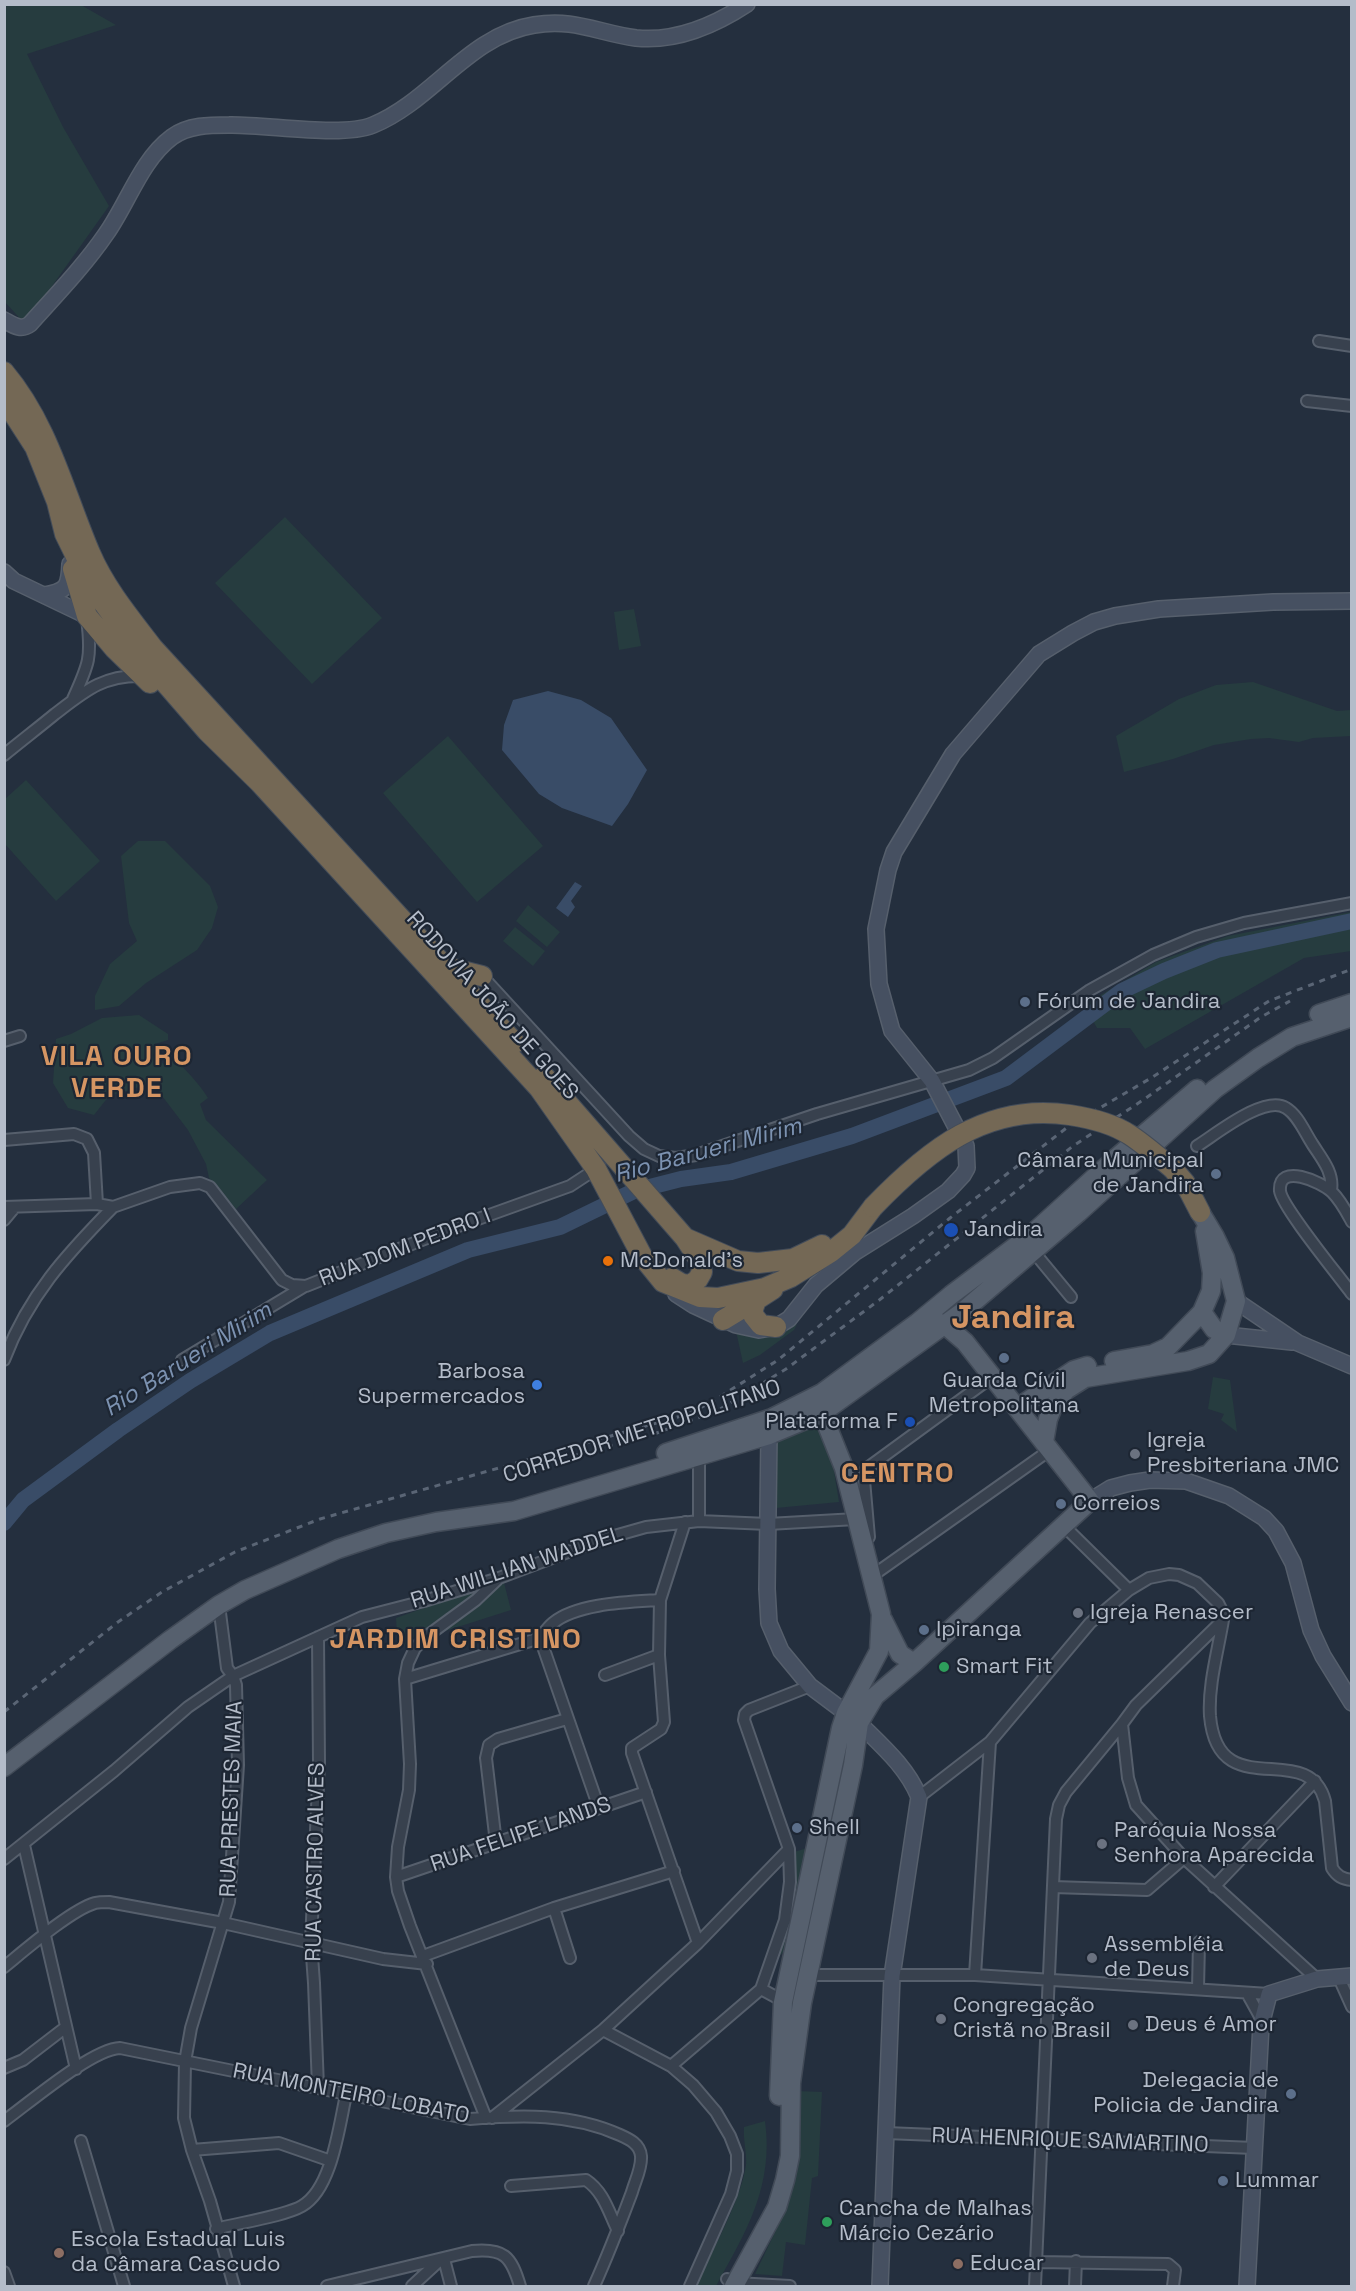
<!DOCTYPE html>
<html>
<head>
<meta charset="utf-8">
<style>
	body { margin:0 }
	#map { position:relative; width:1356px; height:2291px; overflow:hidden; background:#242f3e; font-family:"Space Grotesk",sans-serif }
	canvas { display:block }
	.frame { position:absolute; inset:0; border:6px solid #b4bcc9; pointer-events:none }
</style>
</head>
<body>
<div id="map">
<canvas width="1356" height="2291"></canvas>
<div class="frame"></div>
</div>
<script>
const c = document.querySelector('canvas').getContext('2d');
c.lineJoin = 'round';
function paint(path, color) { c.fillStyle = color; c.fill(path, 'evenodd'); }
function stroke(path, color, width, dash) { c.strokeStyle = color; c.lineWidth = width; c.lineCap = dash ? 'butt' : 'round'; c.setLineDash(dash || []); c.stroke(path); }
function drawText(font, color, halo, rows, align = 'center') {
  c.font = font + ' "Space Grotesk",sans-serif'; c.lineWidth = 4.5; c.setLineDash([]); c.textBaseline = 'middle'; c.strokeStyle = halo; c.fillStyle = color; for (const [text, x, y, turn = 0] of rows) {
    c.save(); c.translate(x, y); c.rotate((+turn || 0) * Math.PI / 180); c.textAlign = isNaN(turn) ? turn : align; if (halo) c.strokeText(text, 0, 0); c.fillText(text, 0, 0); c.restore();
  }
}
paint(new Path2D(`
	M5 5H81L116 25 27 54 63 127 109 206 25 324 5 302Z
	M285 517 382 618 312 684 215 583Z
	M634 609 641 646 619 650 614 612Z
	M1253 682 1337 711 1351 710V736L1313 738 1299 742 1269 738 1251 739 1214 745 1173 759 1124 772 1116 736 1179 699 1216 685Z
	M448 736 543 846 477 902 383 793Z
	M26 780 100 861 56 901 5 844V799Z
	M138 841H165L210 886 218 907 212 928 197 950 146 983 119 1006 95 1010V996L110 964 137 941 129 923 121 856Z
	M528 905 560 932 547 947 516 921Z
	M1351 912V951L1304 958 1145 1049 1130 1028H1097L1084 1005 1156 962 1228 936Z
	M515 927 545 951 533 966 503 941Z
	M139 1015 168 1034V1040L155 1044 153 1056 165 1065 175 1058C186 1071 199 1083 208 1098L200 1104 206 1120 267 1180 236 1209 209 1178 206 1164 188 1130 156 1088 146 1085 109 1096 94 1115 68 1108 53 1083 56 1039 71 1034 102 1018Z
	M797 1324 794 1330 760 1355 743 1363 736 1331 775 1334Z
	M1213 1377 1230 1380 1237 1432 1221 1420 1224 1414 1208 1409Z
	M816 1422 833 1465 839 1502 776 1508 775 1437Z
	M503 1579 511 1610 442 1632 476 1608Z
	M474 1590 477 1593 476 1597 421 1631 398 1651 396 1618Z
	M811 1847 792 1944 777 1958C785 1923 796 1888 794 1852Z
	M798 2091 822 2092 818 2176 812 2178 805 2245 786 2242 782 2276 755 2274 777 2228 794 2182Z
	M765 2121C774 2186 746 2232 716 2286H696C711 2253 741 2200 746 2165 747 2153 743 2140 744 2127Z`), '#263c3f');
paint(new Path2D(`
	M548 691 581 700 611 718 647 770 628 804 612 826 562 808 539 794 502 750 504 725 513 700Z
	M575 882 582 886 571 901 575 907 568 917 556 908Z`), '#394c67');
stroke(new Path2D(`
	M4 1523 23 1500 118 1430 190 1381 270 1333 468 1250 560 1227 634 1191 681 1179 731 1172 852 1136 1006 1078 1122 991 1164 971 1217 950 1352 921`), '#394c67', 16);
const street = new Path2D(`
	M1319 341 1352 346
	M1307 401 1352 406
	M73 699C89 664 92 657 87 619
	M4 755C21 741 38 728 55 714 85 691 103 675 142 676
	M482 976 629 1136 644 1149 659 1156 676 1158 696 1155 817 1114 969 1070 993 1058 1090 990 1153 955 1196 937 1244 923 1352 903
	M4 1041 20 1036
	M4 1140 74 1134 87 1139 94 1153 97 1204
	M1197 1146C1215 1135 1265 1094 1286 1108 1298 1115 1305 1133 1313 1145 1322 1159 1334 1173 1331 1190
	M4 1207 97 1204 113 1207 170 1187 200 1183 210 1187 282 1280 292 1285 306 1286 442 1232 570 1186 596 1169
	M4 1220 14 1208
	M1352 1222C1346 1211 1341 1201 1332 1192 1321 1182 1278 1162 1280 1191 1282 1207 1339 1276 1352 1294
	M1033 1251 1071 1297
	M4 1360C28 1296 66 1255 113 1207
	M182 1360 305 1286
	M699 1521V1463
	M685 1522 660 1600 659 1655 664 1722 661 1729 632 1748V1753L698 1943
	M1063 1525 1129 1590
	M869 1537 864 1480 866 1469 992 1377
	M872 1576 1050 1450
	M219 1605 227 1668 233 1676 236 1685 238 1765 229 1902 191 2028 185 2062 184 2118 192 2150 210 2201 234 2286
	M540 1638C544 1633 548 1627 553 1623 577 1603 630 1602 660 1600
	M605 1675 659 1655
	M405 1679 540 1638 599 1808
	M1122 1724 1128 1778 1136 1805 1184 1858 1317 1979
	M919 1797 990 1742 1090 1623 1129 1590 1149 1578 1169 1574 1179 1575 1197 1583 1218 1603 1222 1611 1223 1620C1218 1651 1208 1685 1210 1716 1218 1807 1308 1737 1325 1801L1332 1868C1337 1876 1342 1879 1352 1880
	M496 1843 486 1758 489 1745 498 1739 567 1719
	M24 1845 76 2069
	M4 1859 114 1771 188 1707 233 1676 362 1617 424 1601 499 1578 600 1540 646 1527 699 1521 768 1524 856 1519
	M396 1877 646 1792
	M1053 1887 1147 1890 1184 1858
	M1214 1887 1315 1781
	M554 1908 570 1958
	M423 1956 554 1908 674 1871
	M4 1967C25 1950 71 1910 95 1903 99 1902 104 1902 109 1902L223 1923 383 1959 427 1964
	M808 1975H975L1269 1994
	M975 1975 990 1742
	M1339 1978 1352 2007
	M761 1989 787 2003
	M1198 1989 1199 1942
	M1247 1993 1262 2020
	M603 2030 671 2066 693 2085 716 2112 730 2136 737 2154V2171L731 2194 690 2286
	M671 2066 761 1989 785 1920 790 1882 789 1849 744 1720 745 1714 749 1710 810 1686
	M4 2068 23 2060 66 2027
	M318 2087 314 1983 311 1942 319 1763 318 1637
	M486 2118 410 1926 398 1891 396 1877 398 1847 409 1790 410 1764 405 1679 408 1663 415 1648 427 1636 476 1600 497 1580
	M492 2118 603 2030 698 1943 789 1849
	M4 2121C29 2103 92 2049 120 2048L470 2119C521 2115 571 2113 620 2135 629 2139 640 2144 641 2156 642 2168 635 2181 632 2192 620 2224 608 2255 594 2286
	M886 2133 1254 2148
	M81 2141 124 2286
	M192 2150 279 2143 331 2161
	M511 2186 586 2180C604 2192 609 2213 618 2231
	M216 2229C238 2223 285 2216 302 2206 332 2189 339 2126 346 2095
	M444 2259 451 2286
	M1037 2262 1168 2264 1175 2270 1173 2286
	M4 2272 9 2286
	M727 2279 736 2283 790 2286
	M327 2286 472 2251C504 2248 511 2256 520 2286
	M412 2286 438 2262
	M1035 2286 1056 1819 1059 1805 1066 1792 1122 1724 1136 1705 1223 1620
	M1075 2286 1076 2261`);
const secondary = new Path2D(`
	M4 320C13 325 21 331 30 324 56 295 84 266 106 234 128 203 141 160 172 137 188 125 210 125 229 125 267 124 341 138 373 125 432 101 469 35 534 25 574 18 598 33 636 38 675 42 715 25 747 4
	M4 572 14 581 87 616
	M44 595C67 591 69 587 70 564
	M676 1294 693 1305 736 1325 759 1330 776 1327 789 1319 816 1285 854 1253 913 1216 948 1191 963 1175 967 1168 966 1146 932 1081 892 1031 879 984 876 929 888 870 894 852 953 754 1039 654 1073 633 1094 622 1115 616 1159 609 1273 602 1352 601
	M1236 1301 1298 1343 1352 1366
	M1226 1335 1292 1342
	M769 1435 767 1589 769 1623 781 1651 810 1686 846 1713
	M1090 1501 1111 1488 1130 1483 1150 1480 1186 1481 1229 1496 1264 1518 1276 1531 1293 1563 1311 1630 1323 1656 1352 1703
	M859 1723C881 1745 907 1767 919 1797L892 1976 880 2286
	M1247 2286 1261 2025 1269 1994 1317 1979 1352 1976`);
const primary = new Path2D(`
	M1319 1014 1352 1003
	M1202 1312 1214 1329 1226 1335
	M1114 1361 1153 1354 1168 1347 1202 1312 1211 1291 1212 1273 1205 1231
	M1017 1408 1074 1370 1087 1366
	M1044 1442 1048 1419 1052 1409 1066 1390 1085 1378 1188 1361 1209 1354 1226 1335 1236 1301 1225 1258 1215 1237 1200 1212
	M666 1453 772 1418 822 1393 917 1323 951 1295 1032 1234 1117 1157 1197 1089
	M883 1620 900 1654 914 1663
	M4 1767 170 1640 219 1605 245 1590 304 1564 338 1549 386 1533 436 1522 514 1511 769 1435 822 1413 962 1312 1078 1213 1215 1089 1258 1058 1292 1037 1352 1017
	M779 2096 783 2002 841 1728 846 1713 879 1651 881 1614 844 1468 822 1413 821 1401
	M734 2286 777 2207 785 2180 790 2156 791 2083 802 2003 853 1765 859 1723 875 1696 914 1663 1090 1501 965 1342 945 1325 937 1322`);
const highway = new Path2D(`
	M4 372C48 424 64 492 90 553 105 588 130 618 153 648L515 1043
	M4 399 35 447 57 502 65 534 89 583 141 655 207 731 260 783 539 1088 596 1169 642 1256 663 1282 700 1297 718 1298 765 1288 791 1277 831 1252 852 1235 873 1207
	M73 569 87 616 114 648 150 683
	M446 967 482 976
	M544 1076 685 1238 738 1261 758 1263 793 1259 822 1245
	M1173 1169 1185 1183 1200 1212
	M672 1278 682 1284 691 1285 698 1279 702 1272 700 1261 685 1238
	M773 1289 756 1300 753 1309V1315L761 1325 776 1327
	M723 1320 756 1300`);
stroke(street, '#565f6c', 14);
stroke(secondary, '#565f6c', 18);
stroke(primary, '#414a57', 21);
stroke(highway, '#434c59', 22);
stroke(street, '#38414e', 10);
stroke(secondary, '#465061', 15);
stroke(primary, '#56606e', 18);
stroke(highway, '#746855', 20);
stroke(new Path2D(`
	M572 1456 654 1434 717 1411 786 1369 878 1301 1073 1146 1143 1100 1261 1017 1290 1001
	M4 1712 118 1622 162 1592 235 1552 320 1519 688 1414 710 1403 778 1360 950 1218 1069 1126 1151 1078 1269 1001 1352 969`), '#5a6575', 3, [6, 6]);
const highwayBridge = new Path2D(`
	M873 1207C927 1151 986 1102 1070 1115 1090 1118 1112 1123 1130 1135 1145 1145 1159 1157 1173 1169`);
stroke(highwayBridge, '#434c59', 22, []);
stroke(highwayBridge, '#746855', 20);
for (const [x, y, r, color] of [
	[1025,1002,6,"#5c6f8a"],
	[1216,1174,6,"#5c6f8a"],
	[951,1230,8,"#1a4fb4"],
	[608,1261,6,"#e8710a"],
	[1004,1358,6,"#5c6f8a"],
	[537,1385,6,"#3f7fe0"],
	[910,1422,6,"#1a4fb4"],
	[1135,1454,6,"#6b7280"],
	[1061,1504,6,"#5c6f8a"],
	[1078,1613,6,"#6b7280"],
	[924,1630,6,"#5c6f8a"],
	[944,1667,6,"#2e9e5b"],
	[797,1828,6,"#5c6f8a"],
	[1102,1844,6,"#6b7280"],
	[1092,1958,6,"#6b7280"],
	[941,2019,6,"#6b7280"],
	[1133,2025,6,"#6b7280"],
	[1291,2094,6,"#5c6f8a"],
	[1223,2181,6,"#5c6f8a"],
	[827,2222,6,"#2e9e5b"],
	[59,2253,6,"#8d6e63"],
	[958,2264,6,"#8d6e63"]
]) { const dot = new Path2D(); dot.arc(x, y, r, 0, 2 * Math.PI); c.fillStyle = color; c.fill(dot); stroke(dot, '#1d2633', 2); }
drawText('22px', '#b4bcc9', '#1d2633', [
	["Fórum de Jandira",1037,1002],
	["Câmara Municipal",1204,1161,"right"],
	["de Jandira",1204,1186,"right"],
	["Jandira",964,1230],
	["McDonald's",620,1261],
	["Barbosa",525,1372,"right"],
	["Supermercados",525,1397,"right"],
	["Guarda Cívil",1004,1381,"center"],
	["Metropolitana",1004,1406,"center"],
	["Plataforma F",898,1422,"right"],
	["Igreja",1147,1441],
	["Presbiteriana JMC",1147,1466],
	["Correios",1073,1504],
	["Igreja Renascer",1090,1613],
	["Ipiranga",936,1630],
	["Smart Fit",956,1667],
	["Shell",809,1828],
	["Paróquia Nossa",1114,1831],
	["Senhora Aparecida",1114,1856],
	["Assembléia",1104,1945],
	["de Deus",1104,1970],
	["Congregação",953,2006],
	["Cristã no Brasil",953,2031],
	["Deus é Amor",1145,2025],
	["Delegacia de",1279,2081,"right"],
	["Policia de Jandira",1279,2106,"right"],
	["Lummar",1235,2181],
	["Cancha de Malhas",839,2209],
	["Márcio Cezário",839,2234],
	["Escola Estadual Luis",71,2240],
	["da Câmara Cascudo",71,2265],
	["Educar",970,2264]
], 'left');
drawText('22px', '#b4bcc9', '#1d2633', [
	["RODOVIA JOÃO DE GOES",492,1006,48],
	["RUA DOM PEDRO I",405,1248,-21],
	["CORREDOR METROPOLITANO",642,1432,-18],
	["RUA WILLIAN WADDEL",517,1568,-18],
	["RUA PRESTES MAIA",232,1799,-88],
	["RUA FELIPE LANDS",521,1835,-19],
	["RUA CASTRO ALVES",316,1862,-89],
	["RUA MONTEIRO LOBATO",351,2094,11],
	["RUA HENRIQUE SAMARTINO",1070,2141,2]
]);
drawText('italic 24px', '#7c92b1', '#1d2633', [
	["Rio Barueri Mirim",708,1151,-15],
	["Rio Barueri Mirim",188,1360,-32]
]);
c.letterSpacing = '1.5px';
drawText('bold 28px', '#d59563', '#1d2633', [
	["VILA OURO",117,1057],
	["VERDE",117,1089],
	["CENTRO",898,1474],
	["JARDIM CRISTINO",456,1640]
]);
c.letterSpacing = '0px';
drawText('bold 34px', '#d59563', '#1d2633', [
	["Jandira",1013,1319]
]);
</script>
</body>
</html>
